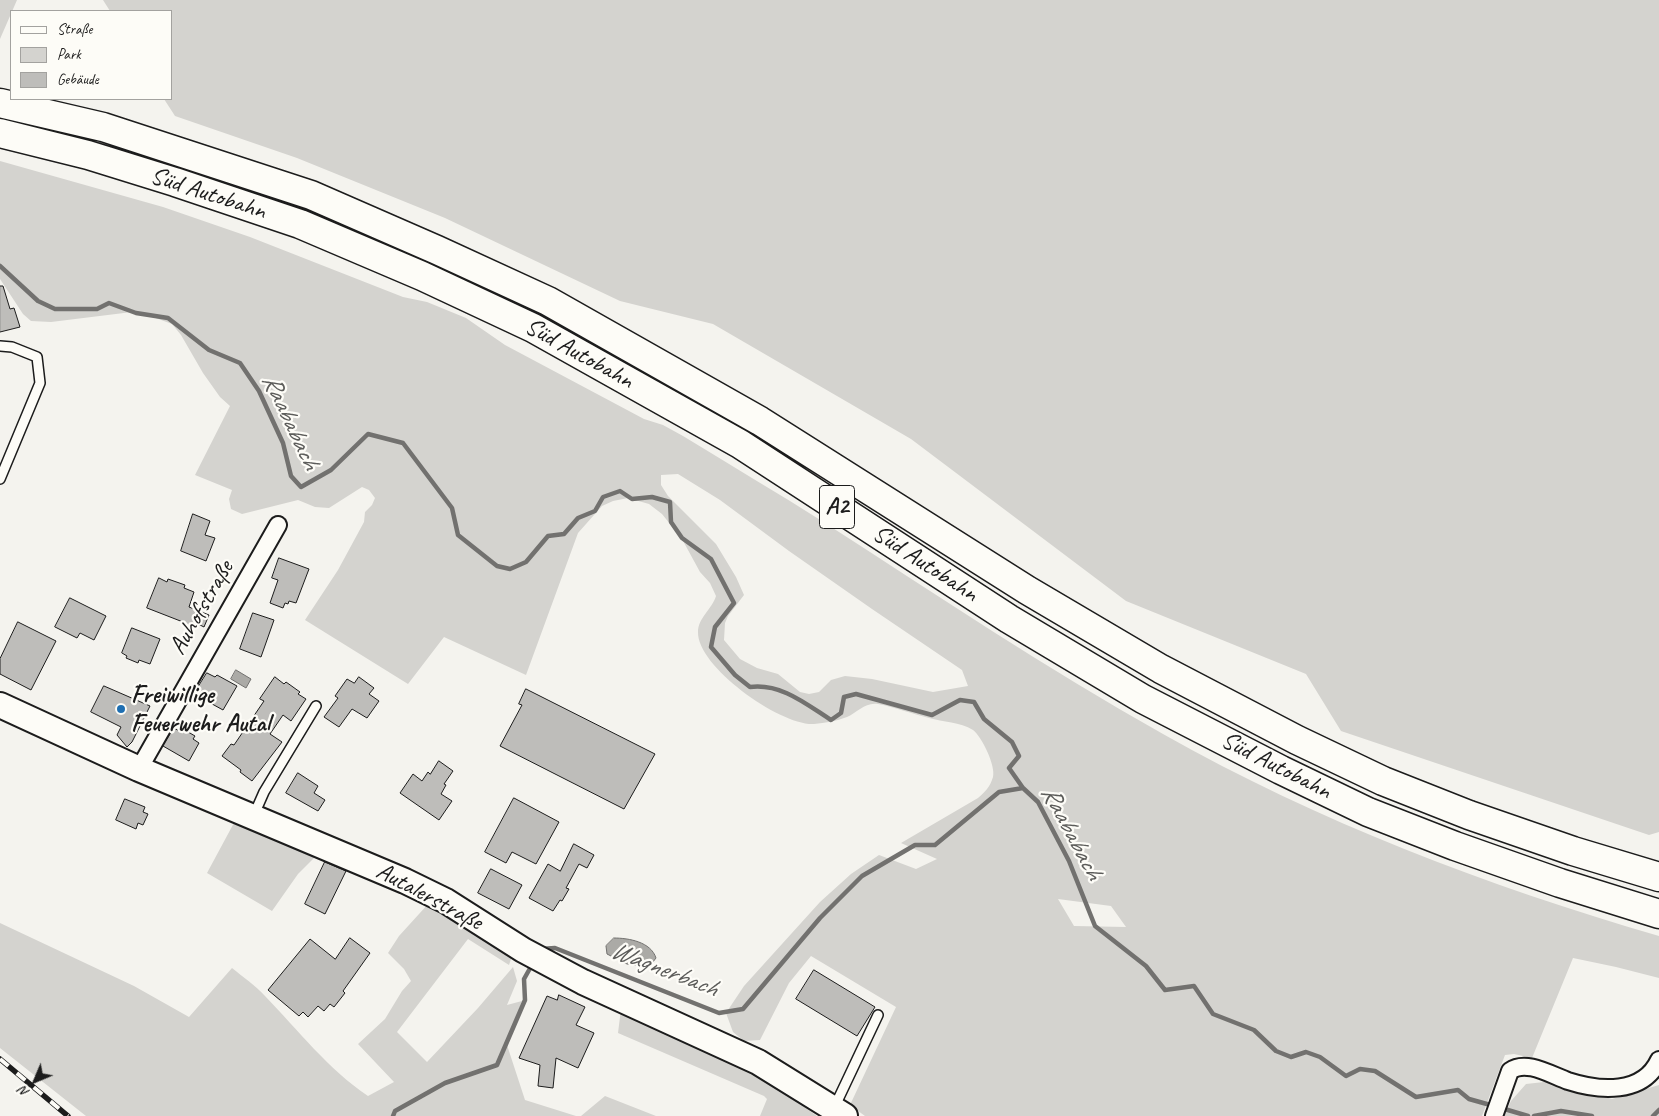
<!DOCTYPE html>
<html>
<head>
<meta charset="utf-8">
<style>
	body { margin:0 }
	#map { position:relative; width:1659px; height:1116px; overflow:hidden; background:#f4f3ee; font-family:Caveat,sans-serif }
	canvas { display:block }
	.legend { position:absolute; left:10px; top:10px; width:162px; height:90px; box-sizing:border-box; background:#fdfcf7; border:1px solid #a3a29f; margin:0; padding:6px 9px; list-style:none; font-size:15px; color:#1c1c1c }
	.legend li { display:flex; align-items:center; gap:10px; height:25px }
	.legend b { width:25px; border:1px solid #a3a29f }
	.north { position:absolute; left:10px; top:1056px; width:50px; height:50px; -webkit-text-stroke:4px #fdfcf7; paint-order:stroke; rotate:225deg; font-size:14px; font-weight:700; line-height:20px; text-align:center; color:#1c1c1c }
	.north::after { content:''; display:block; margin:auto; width:18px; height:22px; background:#1c1c1c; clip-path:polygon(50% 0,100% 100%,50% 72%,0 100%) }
</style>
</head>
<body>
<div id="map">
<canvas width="1659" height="1116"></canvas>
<ul class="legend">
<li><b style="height:6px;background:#fdfcf7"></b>Straße</li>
<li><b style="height:14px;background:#d4d3cf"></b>Park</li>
<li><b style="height:14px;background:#bebdba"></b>Gebäude</li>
</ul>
<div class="north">N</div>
</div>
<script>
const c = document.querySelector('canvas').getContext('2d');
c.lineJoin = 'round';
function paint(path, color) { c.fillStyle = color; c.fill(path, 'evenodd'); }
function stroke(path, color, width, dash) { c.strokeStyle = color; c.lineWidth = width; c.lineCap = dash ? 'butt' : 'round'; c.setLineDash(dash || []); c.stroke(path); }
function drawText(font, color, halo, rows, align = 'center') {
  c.font = font + ' Caveat,sans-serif'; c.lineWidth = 4.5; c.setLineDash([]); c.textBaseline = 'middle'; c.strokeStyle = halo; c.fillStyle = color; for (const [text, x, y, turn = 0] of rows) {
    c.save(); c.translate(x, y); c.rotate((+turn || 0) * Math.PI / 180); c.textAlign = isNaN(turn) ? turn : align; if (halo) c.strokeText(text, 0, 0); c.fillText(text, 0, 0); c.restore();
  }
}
paint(new Path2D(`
	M0 0H17L0 39Z
	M103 0H1659V832L1649 835 1341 731 1306 674 1126 601 911 439 713 324 620 301 445 218 297 158 175 116 164 99H171V11H110Z
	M0 161 163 207 250 237 403 297 427 302 466 318 505 345 644 419 663 425 683 436C730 465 778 493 825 523 937 595 1047 669 1163 734 1319 822 1487 886 1659 936V978L1616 967 1573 958 1532 1058 1514 1054 1505 1055 1482 1116H865L850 1105 896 1007 811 956 789 983 760 1040 744 1041 733 1032 726 1013 744 986 820 902 851 874 879 855 916 869 937 859 901 843 978 798C985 792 990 787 993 777 996 766 982 737 973 730 960 722 943 722 929 718 912 714 895 707 878 704 865 702 858 712 847 717 836 721 825 723 814 724 781 726 697 667 698 632 698 618 712 609 716 596L710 583 700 572 682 539 662 514 649 504 628 498 613 501 602 506 578 533 526 675 444 637 408 684 305 620 338 570 364 522 365 512 372 505 375 498 369 490 362 487 329 508 315 507 298 500 242 514 231 509 229 499 232 490 195 475 230 406 220 397 203 373 181 335 172 324 153 317 132 312 51 322 31 321 23 314 0 279ZM678 474 720 500 789 551 872 609 962 670 968 686 933 692 872 679 845 676 831 680 819 692 809 694 800 692 778 674 757 668 740 659 724 640 725 623 728 616 744 595 736 577 716 544 668 496 661 485V475ZM1058 899 1111 906 1126 927 1074 926Z
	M235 821 317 855 298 874 272 911 207 873Z
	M429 903 512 956 509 965 468 939 397 1032 427 1062 478 1008 513 967 517 981 507 1005 522 1001 507 1045 525 1100 576 1116H86L0 1048V923L134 986 189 1017 232 968C243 977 255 985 265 996 298 1030 328 1069 368 1096L394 1082 358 1044 385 1019 402 991 411 981 404 969 388 953 399 936Z
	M621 1009 762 1077 817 1116H760L767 1099 764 1096 618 1033Z
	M1553 1081 1612 1099 1659 1085V1116H1504L1511 1101 1526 1084Z
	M605 1096 656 1116H581Z`), '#d4d3cf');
const water = new Path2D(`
	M236 670 251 679 246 688 231 679Z
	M614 938C629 938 651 942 656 958L649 967 627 964 607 954 606 946Z`);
paint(water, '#abaaa6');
stroke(water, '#72716f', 1);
stroke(new Path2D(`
	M0 266 38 301 55 309H97L109 303 136 313 168 318 209 350 240 363 259 391 283 443 291 476 301 487 331 470 368 434 403 443 452 508 458 535 497 566 510 569 526 562 548 536 564 534 578 518 595 511 603 497 620 491 632 499 652 497 670 502 671 522 682 538 711 559 734 603 715 627 711 647 735 675 750 687C781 683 806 704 831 720L841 713 844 697 856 694 932 715 960 700 974 702 984 719 1012 742 1019 756 1009 768 1023 788 1038 802 1069 861 1095 926 1146 966 1165 990 1194 986 1213 1014 1254 1030 1276 1051 1291 1057 1306 1052 1320 1057 1346 1076 1360 1069 1375 1071 1416 1097 1458 1090 1469 1099 1494 1106
	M540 949 555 948 719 1013 743 1009 820 918 862 876 915 845H935L999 792 1023 788
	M1501 1108 1528 1116
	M393 1116 395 1111 445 1083 497 1065 525 1000 524 979 533 963
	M1534 1116 1561 1111 1592 1116
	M1653 1116 1659 1110`), '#72716f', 4.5);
const building = new Path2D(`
	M0 286H3L10 309 14 308 20 327 0 332Z
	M193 514 210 521 205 535 215 538 206 561 181 551Z
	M279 558 309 569 296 603 289 601 288 604 285 603 283 608 270 603 278 580 272 578Z
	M159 578 167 582 168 579 185 585 184 588 194 592 189 607 209 615 204 627 196 623 194 629 182 624 183 622 147 608Z
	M70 598 106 616 94 640 80 633 77 638 55 627Z
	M253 613 274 620 261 657 240 649Z
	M18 622 56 641 31 690 0 674V659Z
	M132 628 160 639 150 664 139 660 138 663 126 658 127 656 122 653Z
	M207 673 215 677 217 675 237 686 223 710 194 694Z
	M275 677 284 684 286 682 300 692 298 694 306 699 291 721 283 715 270 734 282 742 252 781 240 772 241 770 222 756 231 744 234 745 264 701 260 699Z
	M359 677 374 688 369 694 379 701 367 718 352 709 339 727 324 717 338 698 335 696 347 679 354 683Z
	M104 686 150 706 132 742 127 747 117 735 121 727 91 712Z
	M526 689 655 754 624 809 500 746 522 705 519 704Z
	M174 728 181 732 183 729 195 736 193 739 199 743 189 761 163 746Z
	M439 761 453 771 444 784 446 785 441 794 452 801 439 820 400 793 413 774 422 781 428 772 430 774Z
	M298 773 318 786 314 793 325 800 318 811 286 793Z
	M514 798 559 822 536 864 512 852 506 863 485 852Z
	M125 799 145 807 143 812 148 814 143 825 138 823 136 829 116 820Z
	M574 844 594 855 587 868 579 864 566 888 569 889 562 901 560 900 553 911 529 898 548 864 560 871Z
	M325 862 346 871 325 914 305 904Z
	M491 869 522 885 509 909 478 893Z
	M350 938 370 953 343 991 345 993 334 1007 330 1004 324 1011 318 1006 308 1017 303 1012 299 1016 268 990 310 939 335 959Z
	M814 970 875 1007 857 1036 796 999Z
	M559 995 585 1007 576 1025 594 1033 578 1068 556 1058 553 1088 538 1086 540 1065 519 1058 547 996 557 1000Z`);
paint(building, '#bebdba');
stroke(building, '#1c1c1c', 1);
const lane = new Path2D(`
	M0 346 12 347 37 357 40 383 0 479
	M253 817 264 792 316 706
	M834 1108 878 1015`);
const street = new Path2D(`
	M139 769 278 525
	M1494 1116 1510 1071C1526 1059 1551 1075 1568 1081 1599 1091 1643 1095 1659 1060`);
const secondary = new Path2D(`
	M0 705 139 769 405 881 446 901 523 950 583 982 758 1062 845 1116`);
const highway = new Path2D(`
	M0 103 103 127 311 195 437 250 548 301 760 421 1027 590 1161 669 1297 740 1383 781 1469 815 1573 851 1659 877
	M0 133 88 155 175 182 300 224 422 276 533 328 740 444 1009 619 1143 699 1281 770 1368 812 1455 846 1560 883 1659 914`);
stroke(lane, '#1c1c1c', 12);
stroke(street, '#1c1c1c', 20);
stroke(secondary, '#1c1c1c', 28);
stroke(highway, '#1c1c1c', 31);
stroke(lane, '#fdfcf7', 9);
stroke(street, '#fdfcf7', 16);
stroke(secondary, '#fdfcf7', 24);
stroke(highway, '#fdfcf7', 28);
const rail = new Path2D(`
	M0 1059 68 1116`);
stroke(rail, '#1c1c1c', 5.5);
stroke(rail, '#fdfcf7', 4, [11]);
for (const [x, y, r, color] of [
	[121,709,5,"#1f6fb2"]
]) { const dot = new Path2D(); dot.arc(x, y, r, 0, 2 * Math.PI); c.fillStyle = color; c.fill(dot); stroke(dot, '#fdfcf7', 2); }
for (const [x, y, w] of [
	[837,507,35]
]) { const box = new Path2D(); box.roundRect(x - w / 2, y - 21.5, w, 43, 4); c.fillStyle = '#fdfcf7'; c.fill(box); stroke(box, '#1c1c1c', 1); }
drawText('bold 24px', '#1c1c1c', null, [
	["A2",837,507]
]);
drawText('25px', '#1c1c1c', '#fdfcf7', [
	["Süd Autobahn",208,194,18],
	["Süd Autobahn",579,354,29],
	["Süd Autobahn",925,564,33],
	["Auhofstraße",202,608,-60],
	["Süd Autobahn",1276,766,27],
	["Autalerstraße",429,897,28]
]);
drawText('bold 25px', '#1c1c1c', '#fdfcf7', [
	["Freiwillige",131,695],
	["Feuerwehr Autal",131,724]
], 'left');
drawText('italic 26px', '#5c5c5a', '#fdfcf7', [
	["Raababach",290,422,65],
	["Raababach",1071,833,62],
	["Wagnerbach",664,970,21]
]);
</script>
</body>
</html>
